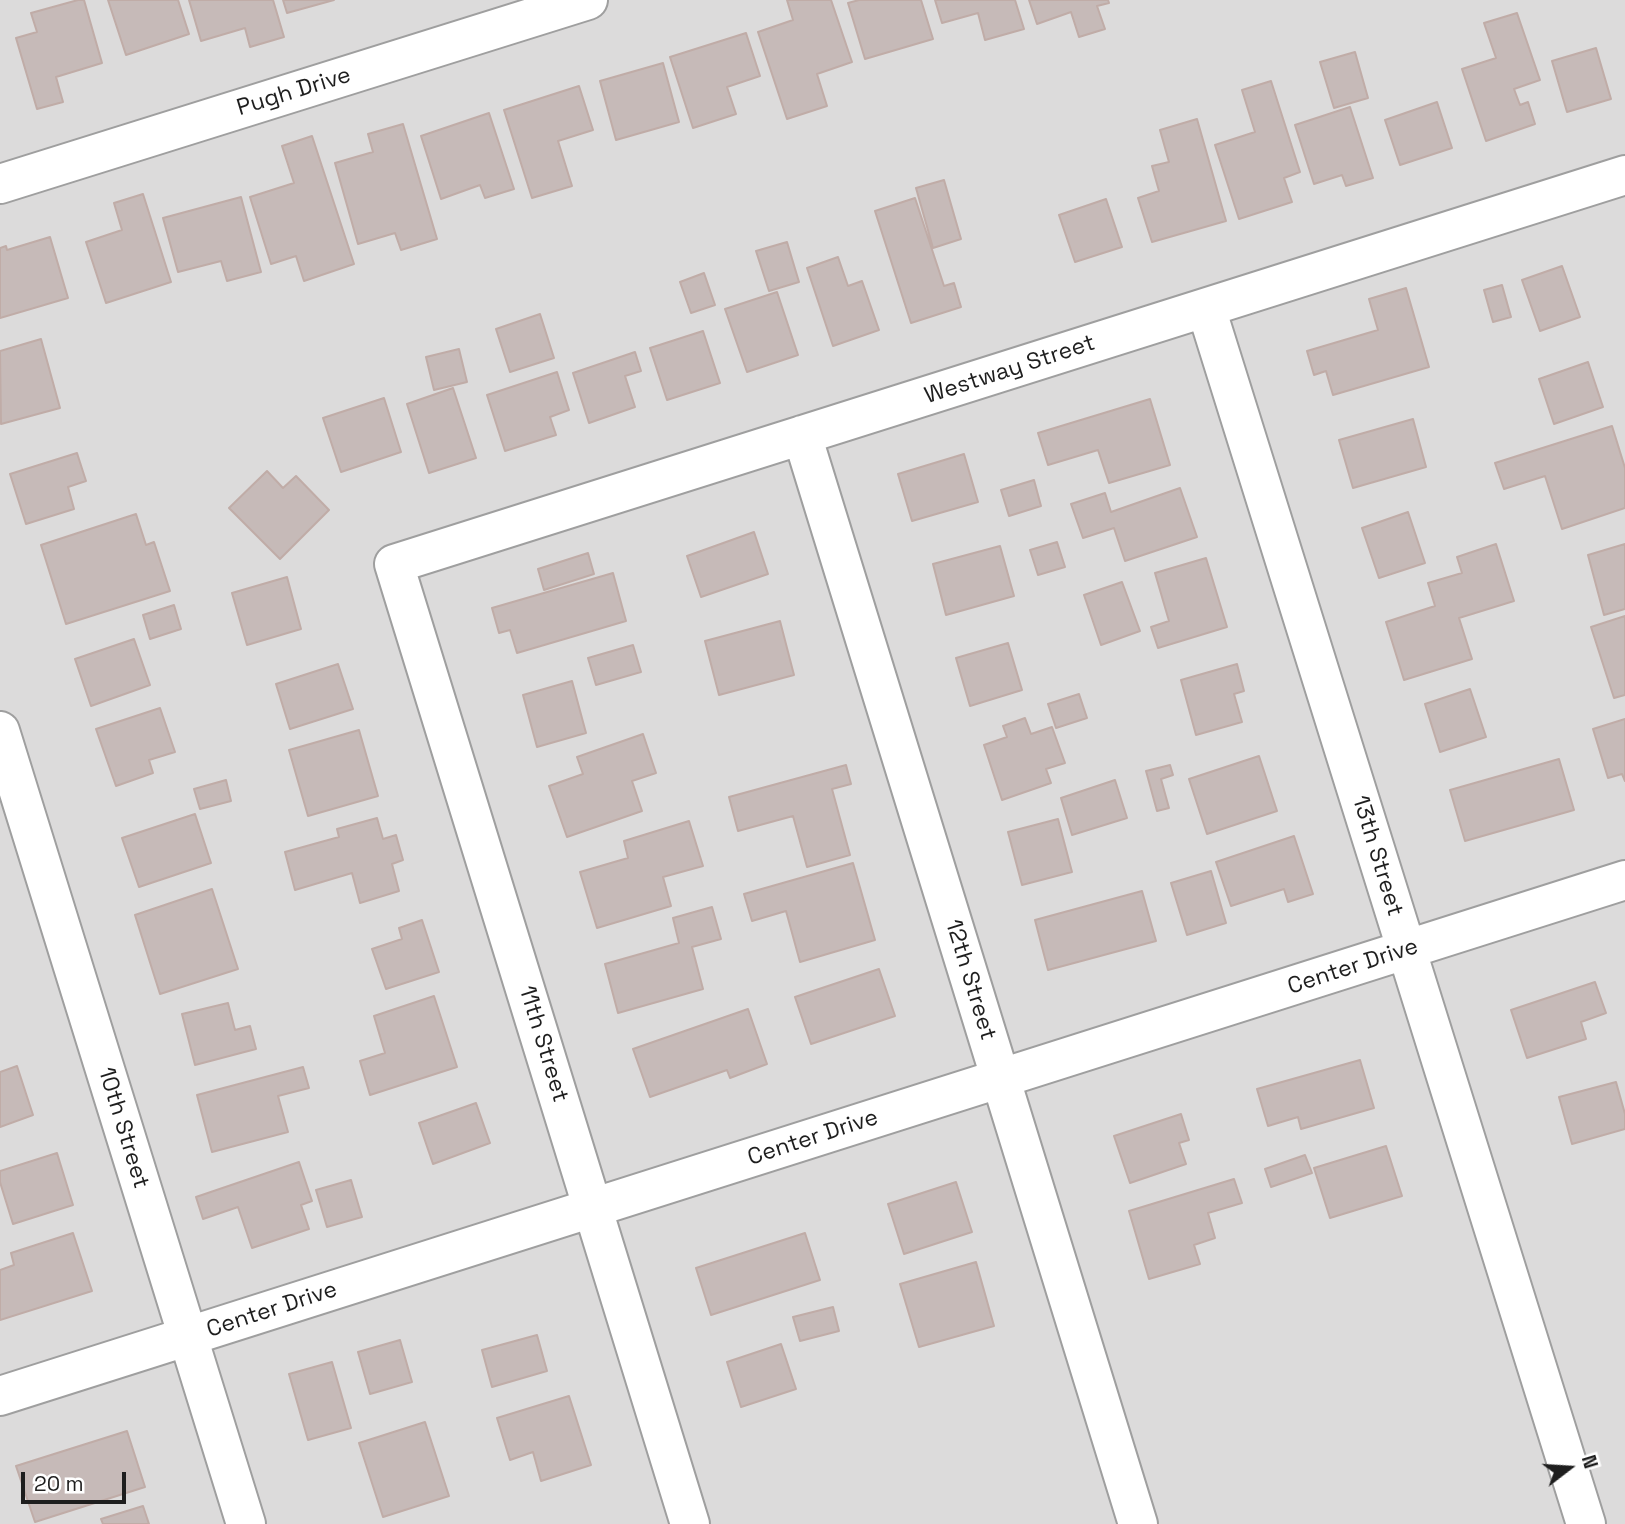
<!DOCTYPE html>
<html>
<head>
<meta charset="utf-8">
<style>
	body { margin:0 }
	#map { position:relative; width:1625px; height:1524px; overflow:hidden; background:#efe9e4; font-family:"Space Grotesk",sans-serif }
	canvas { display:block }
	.north { position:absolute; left:1534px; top:1433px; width:70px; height:70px; -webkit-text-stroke:5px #fff; paint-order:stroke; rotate:73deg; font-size:19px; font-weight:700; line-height:28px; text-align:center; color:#1e1e1e }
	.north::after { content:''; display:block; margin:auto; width:24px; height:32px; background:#1e1e1e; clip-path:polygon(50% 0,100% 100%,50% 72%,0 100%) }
	.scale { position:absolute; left:21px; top:1472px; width:105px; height:32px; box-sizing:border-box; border:4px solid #1e1e1e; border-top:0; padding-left:9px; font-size:21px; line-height:24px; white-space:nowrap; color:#1e1e1e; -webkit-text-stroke:5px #fff; paint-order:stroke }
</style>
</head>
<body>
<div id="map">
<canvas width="1625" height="1524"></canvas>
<div class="north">N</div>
<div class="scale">20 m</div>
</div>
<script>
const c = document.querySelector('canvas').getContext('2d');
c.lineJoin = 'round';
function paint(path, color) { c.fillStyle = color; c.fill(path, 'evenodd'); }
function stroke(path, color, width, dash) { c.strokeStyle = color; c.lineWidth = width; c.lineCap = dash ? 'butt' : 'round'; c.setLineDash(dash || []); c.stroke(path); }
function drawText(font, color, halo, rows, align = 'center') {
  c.font = font + ' "Space Grotesk",sans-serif'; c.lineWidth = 5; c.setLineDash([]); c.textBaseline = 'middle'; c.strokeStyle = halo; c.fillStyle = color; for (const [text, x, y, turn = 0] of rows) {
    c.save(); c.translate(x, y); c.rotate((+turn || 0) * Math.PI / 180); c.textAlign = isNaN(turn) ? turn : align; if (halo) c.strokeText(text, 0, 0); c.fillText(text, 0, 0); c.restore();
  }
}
paint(new Path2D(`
	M0 0H1625V1524H0Z`), '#dcdbdb');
const building = new Path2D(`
	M78 0H84L102 63 56 77 63 102 37 109 16 38 37 32 31 13Z
	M108 0H178L189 34 126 55Z
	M189 0H273L284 37 250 47 245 28 201 41Z
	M283 0H334L287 13Z
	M787 0H831L852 62 817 74 827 106 787 119 758 32 793 20Z
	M859 0H921L933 39 865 59 848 3Z
	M935 0H1015L1024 29 985 40 978 13 942 23Z
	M1029 0H1108L1109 3 1097 6 1105 29 1079 37 1071 12 1037 24Z
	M1517 13 1540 80 1514 89 1520 105 1528 102 1535 124 1486 141 1462 69 1496 58 1484 23Z
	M746 33 760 76 727 87 736 114 693 128 670 57Z
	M1596 48 1611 99 1567 112 1552 61Z
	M1355 52 1368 98 1334 108 1320 62Z
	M663 63 679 122 616 140 600 81Z
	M1271 81 1300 172 1284 178 1292 202 1239 219 1215 145 1255 132 1242 90Z
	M579 86 593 130 558 141 572 186 532 198 504 110Z
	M1437 102 1452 148 1400 165 1385 120Z
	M1350 107 1373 178 1346 186 1342 175 1314 184 1295 125Z
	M489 113 514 189 485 198 480 185 441 199 421 136Z
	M1197 119 1226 221 1152 242 1138 198 1159 191 1152 166 1169 162 1160 130Z
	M403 124 437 239 401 250 395 233 358 244 335 163 373 152 368 134Z
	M312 136 354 264 304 281 296 256 271 264 250 197 294 183 282 146Z
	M944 180 961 239 933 248 916 188Z
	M143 194 171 282 106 303 86 242 122 230 114 203Z
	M241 197 261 272 227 281 221 261 178 272 163 218Z
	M915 198 944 286 954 283 961 307 911 323 875 211Z
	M1106 199 1122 247 1075 262 1059 215Z
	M50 237 68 298 0 318V248L6 246 7 250Z
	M787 242 799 282 769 291 756 251Z
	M838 257 848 286 862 281 879 330 833 346 807 268Z
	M1562 266 1580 317 1540 331 1522 280Z
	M704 273 715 305 691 313 680 282Z
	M1502 285 1511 317 1493 322 1484 290Z
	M1406 288 1429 367 1333 395 1326 371 1314 375 1307 351 1378 330 1369 299Z
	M777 292 798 355 747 372 725 309Z
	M540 314 554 358 510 372 496 329Z
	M703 331 720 383 667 400 650 348Z
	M41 339 60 408 1 424 0 351Z
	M459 349 467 382 434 390 426 357Z
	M635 352 641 371 625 376 635 407 589 423 573 373Z
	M1588 362 1603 407 1554 424 1539 379Z
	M557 372 569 410 550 417 556 435 505 451 487 395Z
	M453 388 476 458 429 473 407 404Z
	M384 398 401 452 341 472 323 418Z
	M1150 399 1170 465 1109 483 1098 450 1048 465 1038 433Z
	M1413 419 1426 467 1353 488 1339 440Z
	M1612 426 1625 468V508L1562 529 1545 476 1504 489 1495 463Z
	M77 453 86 481 68 487 74 509 26 524 10 474Z
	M964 454 978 502 912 521 898 474Z
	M267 471 283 488 296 476 329 510 280 559 229 508Z
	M1034 480 1041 506 1009 516 1001 490Z
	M1180 488 1197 537 1125 561 1114 528 1083 538 1071 504 1105 493 1111 512Z
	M1408 512 1425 563 1379 578 1362 528Z
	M136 514 146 545 154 542 170 591 66 624 41 545Z
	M754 532 768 574 701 597 687 556Z
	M1057 542 1065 567 1038 575 1030 550Z
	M1496 544 1514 601 1459 618 1472 659 1404 680 1386 622 1435 606 1428 583 1462 573 1457 557Z
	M1625 544V609L1604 615 1588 555Z
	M1000 546 1014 596 946 615 933 564Z
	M588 553 594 574 544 590 538 569Z
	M1206 558 1227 627 1158 648 1151 627 1169 621 1155 573Z
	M613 573 626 621 517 653 510 630 499 633 492 608Z
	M287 577 301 629 247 645 232 593Z
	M1122 582 1140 631 1101 645 1084 595Z
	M174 605 181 629 150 639 143 615Z
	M1625 616V695L1614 698 1591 627Z
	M780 621 794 675 719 695 705 641Z
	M134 639 150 685 91 706 75 659Z
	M1008 643 1022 690 970 706 956 658Z
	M633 645 641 672 596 685 588 658Z
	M338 664 353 709 290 729 276 684Z
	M1237 664 1244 691 1234 694 1242 722 1196 735 1181 680Z
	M572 681 586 733 537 747 523 695Z
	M1470 689 1486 737 1440 752 1425 704Z
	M1079 694 1087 718 1056 728 1048 704Z
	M160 708 175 752 149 760 153 773 116 786 96 729Z
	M1025 718 1031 734 1052 727 1065 763 1046 769 1051 783 1002 800 984 745 1007 737 1003 726Z
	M1625 719V781L1622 774 1608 778 1593 729Z
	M359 730 378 796 308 816 289 750Z
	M643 734 656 773 632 781 642 811 567 837 549 786 583 774 577 757Z
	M1259 756 1277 811 1207 834 1189 779Z
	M1559 759 1574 810 1465 841 1450 790Z
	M846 765 851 784 832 789 850 855 807 867 793 816 738 831 729 797Z
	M1170 765 1173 775 1161 779 1169 808 1157 811 1146 771Z
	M226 780 231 801 200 809 194 789Z
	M1115 780 1127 818 1072 835 1061 798Z
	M195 814 211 863 139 887 122 838Z
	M377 818 383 839 396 835 403 860 392 864 399 891 360 903 352 873 295 890 285 852 339 837 337 829Z
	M1058 819 1072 872 1022 885 1008 832Z
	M689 821 703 866 663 877 671 906 597 928 580 872 628 858 624 841Z
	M1294 836 1313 894 1288 902 1284 889 1231 906 1216 862Z
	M853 863 875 940 800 962 786 911 752 921 744 894Z
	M1211 871 1226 923 1187 935 1171 883Z
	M212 889 238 969 160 994 135 915Z
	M1142 891 1156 941 1048 970 1035 920Z
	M712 907 721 939 692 947 703 989 618 1013 605 964 679 943 673 918Z
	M422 920 439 972 386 989 372 949 402 939 399 928Z
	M879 969 895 1016 811 1044 795 997Z
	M1595 982 1606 1013 1581 1022 1586 1039 1527 1058 1511 1010Z
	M434 996 457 1067 370 1095 360 1061 385 1053 374 1016Z
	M228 1003 235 1030 250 1026 256 1049 195 1065 182 1014Z
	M748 1009 767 1064 730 1078 727 1070 650 1097 633 1049Z
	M1360 1060 1374 1108 1301 1129 1298 1117 1268 1126 1257 1089Z
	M17 1066 33 1115 0 1127V1072Z
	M303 1067 309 1088 278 1096 288 1132 212 1152 197 1095Z
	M1616 1082 1625 1114V1129L1572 1144 1559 1097Z
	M476 1103 490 1143 433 1164 419 1123Z
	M1181 1114 1189 1140 1179 1143 1186 1164 1130 1183 1114 1136Z
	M1386 1146 1402 1196 1330 1218 1314 1168Z
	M57 1153 73 1205 13 1224 0 1182V1171Z
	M1305 1155 1312 1173 1271 1187 1265 1169Z
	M299 1162 312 1201 301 1205 309 1229 252 1248 238 1207 203 1219 196 1197Z
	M1234 1179 1242 1203 1208 1213 1215 1238 1194 1245 1200 1264 1149 1279 1129 1211Z
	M351 1180 362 1217 327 1227 316 1190Z
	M956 1182 972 1232 904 1254 888 1204Z
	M73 1233 92 1291 0 1320V1270L14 1265 11 1253Z
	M805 1233 820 1280 711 1315 696 1268Z
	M976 1262 994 1326 919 1347 900 1284Z
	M833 1307 839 1331 800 1341 793 1317Z
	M537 1335 547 1371 492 1387 482 1350Z
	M400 1340 412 1382 370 1394 358 1352Z
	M781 1344 796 1389 741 1407 727 1362Z
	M332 1362 351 1428 308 1440 289 1374Z
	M569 1396 591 1465 541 1481 533 1452 510 1460 497 1418Z
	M425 1422 449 1496 383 1517 359 1443Z
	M127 1431 145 1487 35 1522 16 1466Z
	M143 1506 149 1524H103L101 1519Z`);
paint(building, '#c6bab8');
stroke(building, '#c0aca7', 2);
const minor = new Path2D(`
	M0 184 588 0
	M1206 308 1586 1524
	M802 435 1138 1524
	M0 731 246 1524
	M0 1396 1625 880
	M690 1524 394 564 1625 175`);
stroke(minor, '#9f9f9f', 42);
stroke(minor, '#fff', 38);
drawText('23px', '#1e1e1e', '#fff', [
	["Pugh Drive",294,92,-17],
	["Westway Street",1010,370,-18],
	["13th Street",1377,856,73],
	["Center Drive",1353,967,-18],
	["12th Street",970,980,73],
	["11th Street",543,1044,73],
	["10th Street",123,1128,73],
	["Center Drive",813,1138,-18],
	["Center Drive",272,1310,-18]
]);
</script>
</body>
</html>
